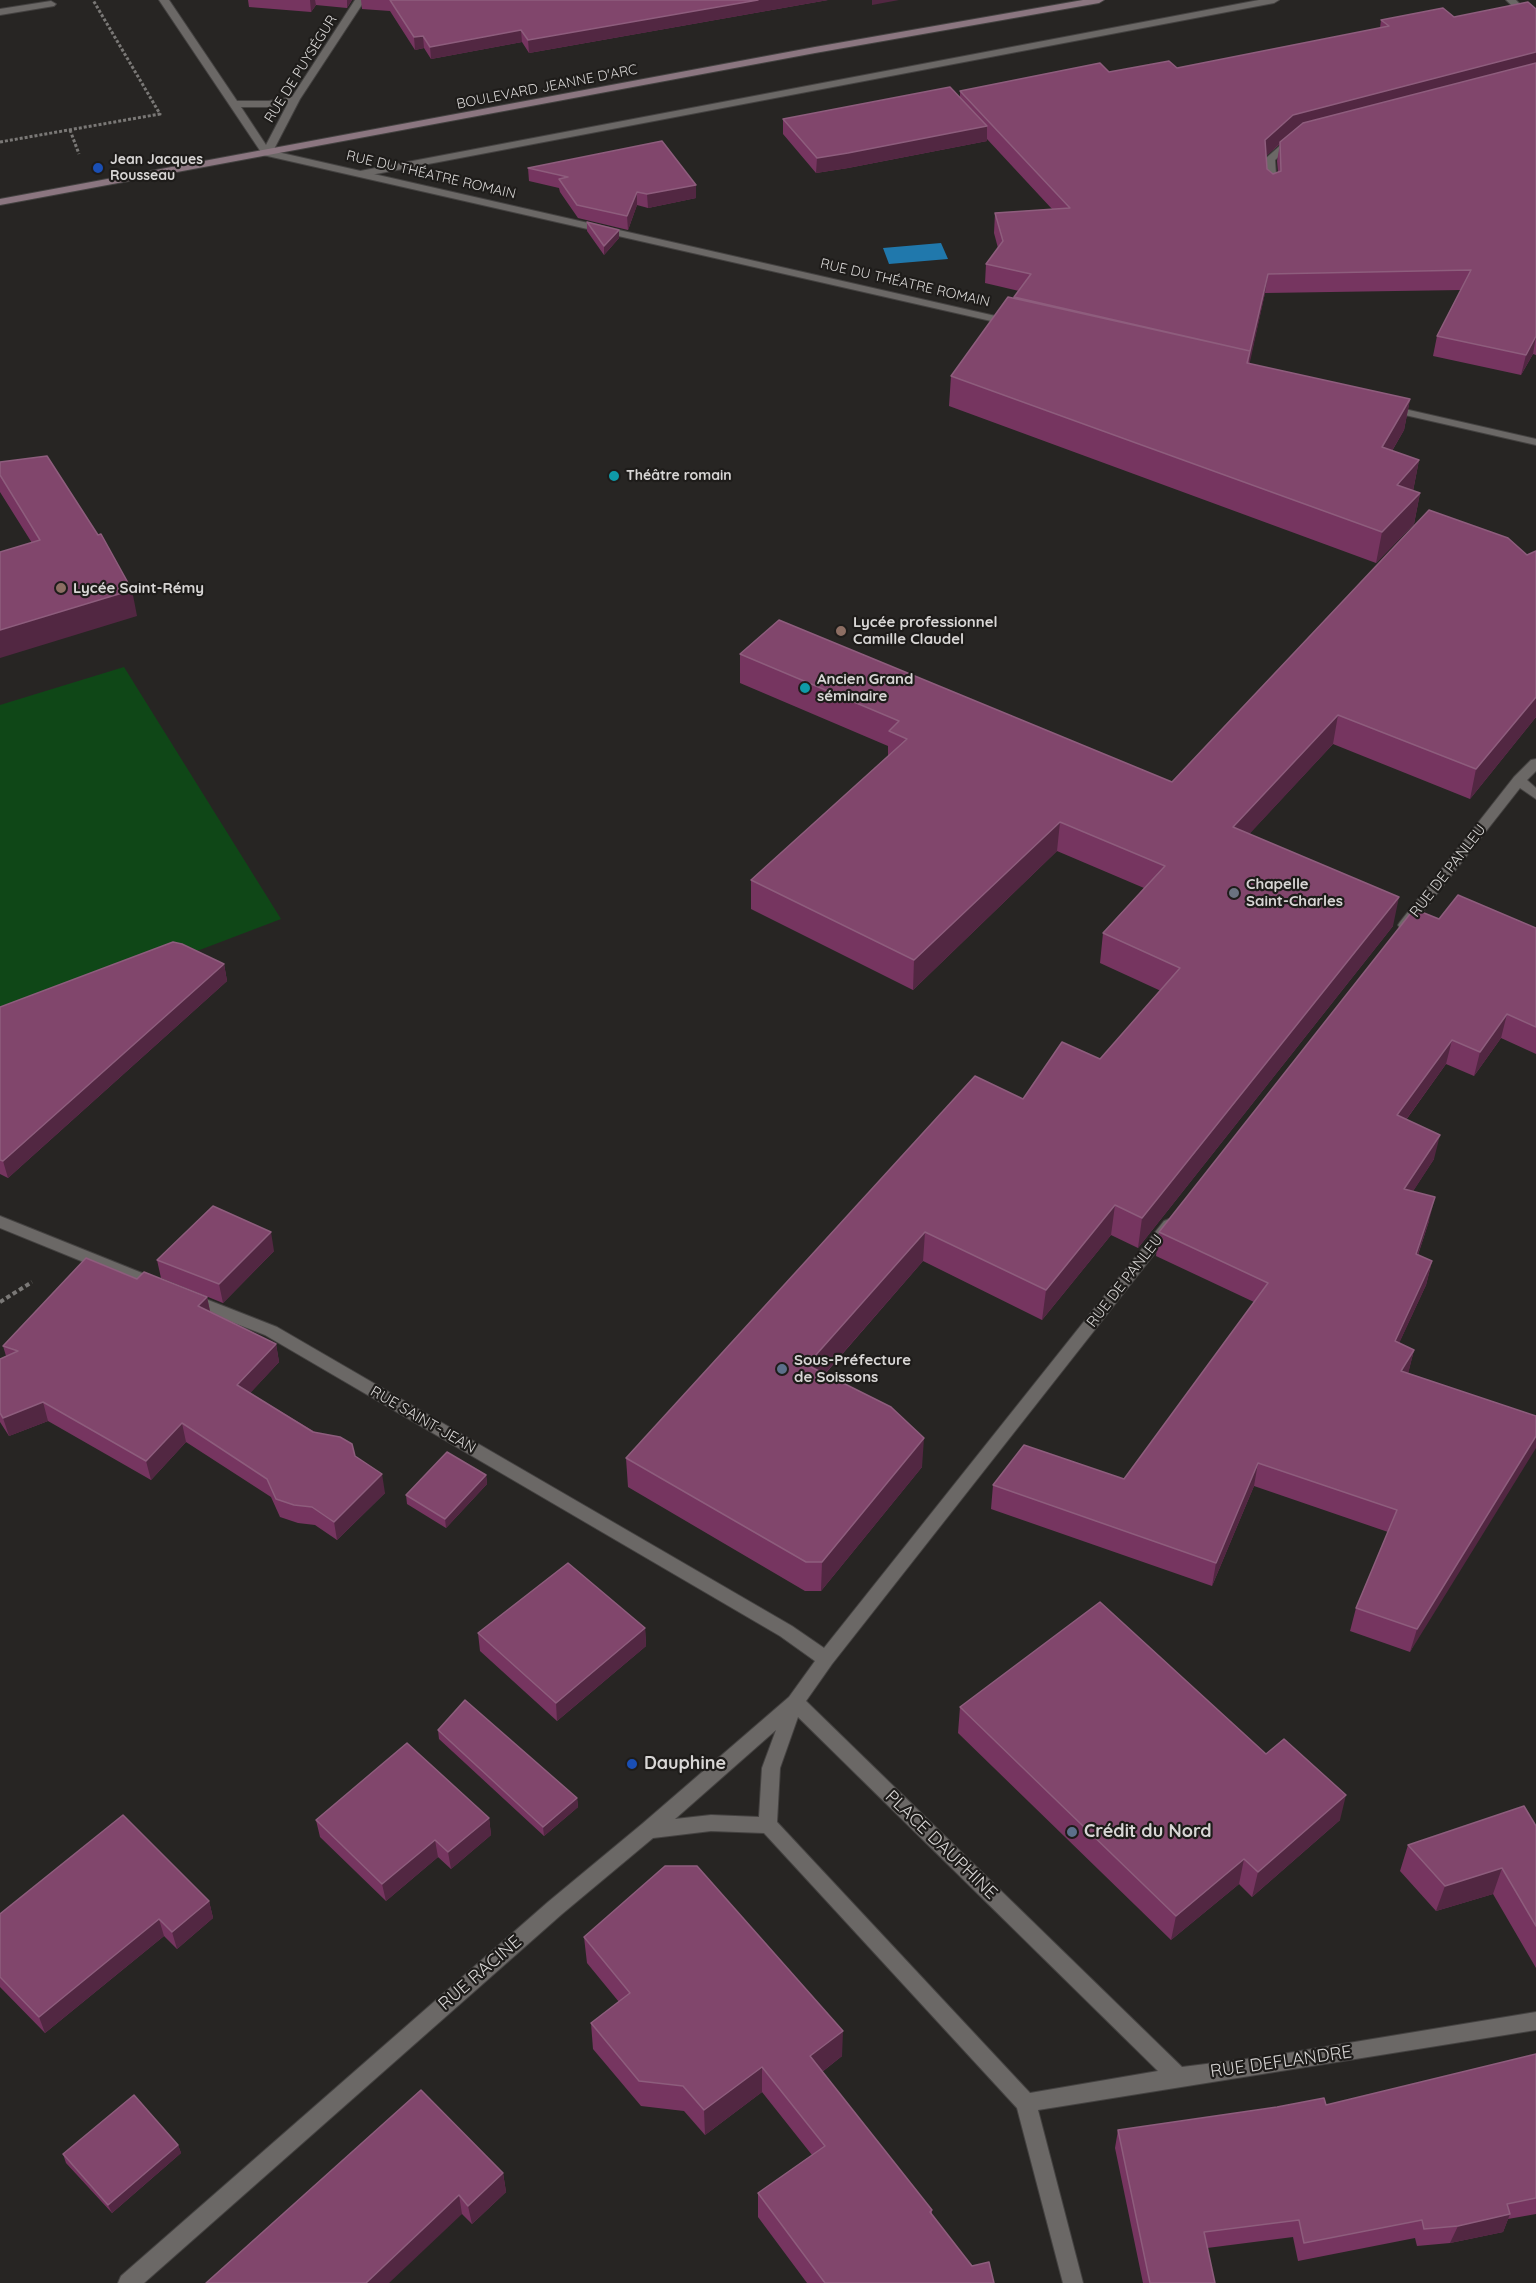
<!DOCTYPE html>
<html>
<head>
<meta charset="utf-8">
<style>
	body { margin:0 }
	canvas { display:block; background:#272523 }
</style>
</head>
<body>
<canvas width="1536" height="2283"></canvas>
<script>
const c = document.querySelector('canvas').getContext('2d');
c.lineJoin = 'round';
function paint(path, color) { c.fillStyle = color; c.fill(path, 'evenodd'); }
function stroke(path, color, width, dash) { c.strokeStyle = color; c.lineWidth = width; c.lineCap = dash ? 'butt' : 'round'; c.setLineDash(dash || []); c.stroke(path); }
function drawText(font, color, halo, rows, align = 'center') {
  c.font = font + ' Quicksand,sans-serif'; c.lineWidth = 4.5; c.setLineDash([]); c.textBaseline = 'middle'; c.strokeStyle = halo; c.fillStyle = color; for (const [text, x, y, turn = 0] of rows) {
    c.save(); c.translate(x, y); c.rotate((+turn || 0) * Math.PI / 180); c.textAlign = isNaN(turn) ? turn : align; if (halo) c.strokeText(text, 0, 0); c.fillText(text, 0, 0); c.restore();
  }
}
paint(new Path2D(`
	M124 667 281 919 0 1026V705Z`), '#0f4717');
paint(new Path2D(`
	M941 243 948 259 889 264 883 248Z`), '#2078ac');
const lane = new Path2D(`
	M1259 0H1279L1274 3 360 177 355 174 360 171Z
	M51 1 56 4 54 6 0 15V9Z`);
const street = new Path2D(`
	M159 0H169L237 101H269L292 97 355 0H365L300 99 273 151 1013 320 1018 323 1013 326 263 155ZM288 103 266 145 241 107H269Z
	M1506 0H1516L1536 21V29Z
	M1291 136 1300 138 1275 160 1277 188 1268 190 1265 159Z
	M1387 405 1536 439V445L1383 410 1381 408Z
	M1536 759V771L1527 780 1536 788V799L1520 788 1410 928H1400L1398 925 1400 922 1514 777 1531 760Z
	M0 1216 162 1281 164 1285 162 1289H150L0 1228Z
	M1169 1219 1174 1221 1177 1225 1174 1229 832 1664 806 1701 1182 2067 1270 2056 1536 2012V2030L1038 2110 1083 2283H1063L1017 2108 764 1833 711 1831 653 1838 562 1914 144 2283H118L121 2276 548 1902 642 1824 789 1697 815 1661 780 1636 265 1335 186 1304 184 1300 186 1296H198L277 1327 792 1626 824 1648 1164 1221ZM798 1717 1158 2071 1030 2093 777 1822 780 1768ZM776 1730 762 1768 759 1817 711 1815 675 1819Z`);
const secondary = new Path2D(`
	M1083 0H1104L1099 3 815 53 0 205V199L815 47Z`);
stroke(lane, '#444241', 2);
stroke(street, '#444241', 2);
stroke(secondary, '#444241', 2);
stroke(new Path2D(`
	M70 130 79 154
	M0 142 160 114 93 0`), '#7a7876', 3, [3, 2]);
stroke(new Path2D(`
	M0 1302 32 1282`), '#7a7876', 4, [4.5, 3]);
paint(lane, '#6b6866');
paint(street, '#6b6866');
paint(secondary, '#8b7680');
paint(new Path2D(`
	M248 0H352L347 8 316 5 311 12 249 7Z
	M361 0H828L529 53 522 42 431 59 424 48 415 50 390 11 362 9Z
	M1536 9V355L1533 354 1521 375 1433 356 1437 336 1461 290 1265 293 1249 364 1410 399 1404 430 1392 451 1419 460 1413 491 1420 493 1414 524 1376 563 949 406 951 376 1019 291 985 283 986 264 998 248 994 233 995 213 1052 209 987 139V141L848 168 816 173 783 134V119L960 97V91L1109 72 1177 68 1380 28 1381 20 1454 17ZM1280 144 1277 161 1278 172 1273 174 1267 169 1266 156Z
	M528 168 696 198 648 208 637 205 628 230 578 218 560 192 559 188 529 181Z
	M587 222 619 230V238L604 255 587 231Z
	M0 462 137 616 32 543 0 492Z
	M1536 551V717L1470 799 1333 744 1249 834 1393 926 1138 1248 1111 1235 1042 1320 923 1261 825 1374 922 1467 821 1591H805L628 1487 626 1458 1023 1099 1100 1059 1161 991 1100 963 1103 933 1144 888 1057 851 913 990 751 909V880L888 757V746L740 683V654L1172 782 1527 555Z
	M1439 919 1536 928V1054L1501 1038 1474 1076 1446 1064 1406 1120 1434 1159 1413 1191 1429 1221 1418 1255 1432 1261 1426 1285 1399 1343 1414 1350 1408 1373 1536 1416 1410 1652 1350 1631 1356 1608 1388 1532 1254 1486 1212 1586 991 1509 993 1485 1124 1479 1254 1302 1156 1256 1159 1232Z
	M224 964 227 981 8 1178 0 1174V1007Z
	M274 1251 223 1303 161 1278 157 1260Z
	M137 1279 207 1297 210 1311 276 1344 279 1362 250 1393 355 1456 385 1493 337 1540 315 1525 298 1523 280 1517 271 1497 186 1442 151 1480 48 1421 9 1436 0 1422V1359L6 1356 3 1346Z
	M486 1475 487 1484 446 1528 407 1504 406 1495Z
	M645 1628 646 1646 557 1721 480 1651 478 1633Z
	M960 1707 1266 1754 1340 1820 1252 1897 1239 1884 1171 1940 958 1733Z
	M438 1730 577 1798 578 1807 544 1836 439 1739Z
	M489 1818 491 1835 451 1869 438 1857 386 1901 320 1837 316 1820Z
	M1536 1826V1968L1493 1894 1436 1911 1400 1871 1408 1845Z
	M209 1901 213 1918 177 1949 164 1936 45 2033 0 1987V1914Z
	M584 1937 842 2056 822 2072 932 2210V2215L972 2266 994 2283H807L758 2217V2193L812 2155 762 2092 705 2135 684 2111 641 2106 593 2049 591 2023 619 2002 587 1963Z
	M1536 2054V2214L1508 2219 1503 2232 1450 2243 1417 2246 1415 2238 1298 2261 1293 2237 1207 2248 1215 2283H1143L1115 2148 1118 2130 1326 2105Z
	M178 2145 181 2153 112 2213 66 2163 63 2154Z
	M503 2173 506 2192 472 2224 462 2214 206 2283Z`), '#763560');
paint(new Path2D(`
	M310 0H315L316 5 311 12Z
	M347 0H352L347 8Z
	M758 0H828L529 53 528 40Z
	M872 0H899L872 5Z
	M521 30 522 42 431 59 430 47Z
	M423 36 424 48 415 50 414 37Z
	M1536 52V67L1290 134 1263 159 1265 140 1293 115Z
	M987 126V141L848 168 816 173 817 158Z
	M696 185V198L648 208 647 194Z
	M637 192V205L628 230 627 216Z
	M619 230V238L604 255V246Z
	M1268 274 1265 293 1248 371 1250 351Z
	M1536 336 1533 354 1521 375 1526 355Z
	M1410 399 1404 430 1376 478 1382 447Z
	M1419 460 1413 491 1397 485Z
	M1420 493 1414 524 1376 563 1382 532Z
	M132 590 137 616 0 658V630Z
	M1536 697V717L1470 799 1476 769Z
	M1338 715 1333 744 1228 857 1233 827Z
	M1060 822 1057 851 913 990 914 960Z
	M1399 897 1393 926 1138 1248 1142 1218Z
	M224 964 227 981 8 1178 3 1161Z
	M1507 1014 1501 1038 1474 1076 1480 1052Z
	M1452 1040 1446 1064 1392 1139 1397 1115Z
	M1440 1135 1434 1159 1399 1213 1404 1189Z
	M1435 1197 1429 1221 1410 1278 1416 1254Z
	M1115 1205 1111 1235 1042 1320 1046 1290Z
	M271 1232 274 1251 223 1303 219 1284Z
	M925 1232 923 1261 807 1394V1365Z
	M1432 1261 1426 1285 1389 1365 1395 1341Z
	M207 1297 211 1316 198 1306Z
	M276 1344 279 1362 241 1403 237 1385Z
	M1414 1350 1408 1374 1401 1371Z
	M43 1402 48 1421 9 1436 3 1418Z
	M182 1423 186 1442 151 1480 146 1461Z
	M1536 1436V1448L1410 1652 1417 1629Z
	M924 1438 922 1467 821 1591 822 1562Z
	M1258 1463 1254 1486 1212 1586 1216 1563Z
	M382 1474 385 1493 337 1540 334 1522Z
	M486 1475 487 1484 446 1528 445 1519Z
	M645 1628 646 1646 557 1721 556 1703Z
	M1346 1795 1340 1820 1252 1897 1258 1872Z
	M577 1798 578 1807 544 1836 543 1827Z
	M489 1818 491 1835 451 1869 448 1852Z
	M435 1840 438 1857 386 1901 382 1884Z
	M1244 1859 1239 1884 1171 1940 1176 1916Z
	M1502 1868 1493 1894 1436 1911 1445 1886Z
	M209 1901 213 1918 177 1949 172 1932Z
	M159 1919 164 1936 45 2033 39 2017Z
	M843 2031 842 2056 809 2082 810 2056Z
	M762 2067V2092L705 2135 704 2110Z
	M178 2145 181 2153 112 2213 108 2205Z
	M503 2173 506 2192 472 2224 468 2206Z
	M459 2195 462 2214 389 2283H366Z
	M1510 2214 1503 2232 1450 2243 1458 2226Z`), '#522742');
const building = new Path2D(`
	M390 0H758L528 40 521 30 430 47 423 36 414 37Z
	M1528 2 1536 9V52L1293 115 1265 140 1267 169 1273 174 1281 171 1280 142 1303 123 1536 63V336L1526 355 1437 336 1471 270 1268 274 1250 351 1014 297 1031 274 986 264 1003 241 995 213 1070 208 960 91 1100 63 1109 72 1169 61 1177 68 1389 26 1381 20 1443 8 1454 17Z
	M950 87 987 126 848 153 817 158 783 119Z
	M662 141 696 185 647 194 637 192 627 216 577 205 559 179 568 177 528 168Z
	M587 222 619 230 604 246Z
	M1008 297 1250 351 1247 363 1410 399 1382 447 1419 460 1397 485 1420 493 1382 532 951 376Z
	M47 456 98 535 101 534 132 590 0 630V552L40 540 0 475V462Z
	M1429 510 1508 538 1527 555 1536 551V697L1476 769 1338 715 1233 827 1399 897 1142 1218 1115 1205 1046 1290 925 1232 807 1365 891 1407 924 1438 822 1562H806L626 1458 975 1076 1023 1099 1062 1042 1100 1059 1180 968 1103 933 1165 866 1060 822 914 960 751 880 907 739 889 731 899 721 740 654 779 620 1172 782Z
	M1458 895 1536 928V1027L1507 1014 1480 1052 1452 1040 1397 1115 1440 1135 1404 1189 1435 1197 1416 1254 1432 1261 1395 1341 1414 1350 1401 1371 1536 1416V1436L1417 1629 1356 1608 1397 1510 1258 1463 1216 1563 993 1485 1024 1445 1124 1479 1268 1283 1159 1232 1414 909 1439 919Z
	M173 942 182 944 224 964 3 1161 0 1160V1007Z
	M213 1206 271 1232 219 1284 157 1260Z
	M86 1258 137 1279 144 1272 207 1297 198 1306 276 1344 237 1385 313 1432 340 1437 352 1444 355 1456 382 1474 334 1522 312 1507 294 1505 276 1499 267 1479 182 1423 146 1461 43 1402 3 1418 0 1413V1359L18 1351 3 1346Z
	M447 1452 486 1475 445 1519 406 1495Z
	M568 1563 645 1628 556 1703 478 1633Z
	M1100 1602 1266 1754 1284 1739 1346 1795 1258 1872 1244 1859 1176 1916 960 1707Z
	M465 1700 577 1798 543 1827 438 1730Z
	M407 1743 489 1818 448 1852 435 1840 382 1884 316 1820Z
	M1524 1806 1536 1826V1926L1502 1868 1445 1886 1408 1845Z
	M123 1815 209 1901 172 1932 159 1919 39 2017 0 1977V1914Z
	M665 1866H697L843 2031 810 2056 932 2210 930 2212 972 2266 989 2262 994 2283H825L758 2193 825 2146 762 2067 704 2110 683 2086 639 2081 591 2023 630 1993 584 1937Z
	M1536 2054V2198L1507 2204 1510 2214 1458 2226 1424 2229 1422 2220 1304 2243 1299 2220 1204 2232 1215 2283H1150L1118 2130 1277 2107 1324 2098 1326 2105Z
	M421 2090 503 2173 468 2206 459 2195 366 2283H206Z
	M134 2095 178 2145 108 2205 63 2154Z`);
paint(building, '#81466c');
stroke(building, '#8e5d7d', 1.5);
for (const [x, y, r, color] of [
	[98,168,6,"#1a4fb4"],
	[614,476,6,"#0f9aa8"],
	[61,588,6,"#8d6e63"],
	[841,631,6,"#8d6e63"],
	[805,688,6,"#0f9aa8"],
	[1234,893,6,"#6b7280"],
	[782,1369,6,"#5c6f8a"],
	[632,1764,6,"#1a4fb4"],
	[1072,1832,6,"#5c6f8a"]
]) { const dot = new Path2D(); dot.arc(x, y, r, 0, 2 * Math.PI); c.fillStyle = color; c.fill(dot); stroke(dot, '#1e1c1a', 2); }
drawText('14px', '#d8d6d5', '#1e1c1a', [
	["RUE DE PUYSÉGUR",301,69,-58],
	["BOULEVARD JEANNE D'ARC",547,87,-11],
	["RUE DU THÉATRE ROMAIN",431,175,13],
	["RUE DU THÉATRE ROMAIN",905,283,13]
]);
drawText('bold 14px', '#d8d6d5', '#1e1c1a', [
	["Jean Jacques",110,160],
	["Rousseau",110,176],
	["Théâtre romain",626,476]
], 'left');
drawText('bold 15px', '#d8d6d5', '#1e1c1a', [
	["Lycée Saint-Rémy",73,588],
	["Lycée professionnel",853,622],
	["Camille Claudel",853,639],
	["Ancien Grand",817,679],
	["séminaire",817,696],
	["Chapelle",1246,884],
	["Saint-Charles",1246,901],
	["Sous-Préfecture",794,1360],
	["de Soissons",794,1377]
], 'left');
drawText('15px', '#d8d6d5', '#1e1c1a', [
	["RUE DE PANLEU",1448,871,-52],
	["RUE DE PANLEU",1125,1281,-52],
	["RUE SAINT-JEAN",423,1420,30]
]);
drawText('bold 18px', '#d8d6d5', '#1e1c1a', [
	["Dauphine",644,1764],
	["Crédit du Nord",1084,1832]
], 'left');
drawText('18px', '#d8d6d5', '#1e1c1a', [
	["PLACE DAUPHINE",941,1845,44],
	["RUE RACINE",480,1973,-41],
	["RUE DEFLANDRE",1281,2062,-8]
]);
</script>
</body>
</html>
